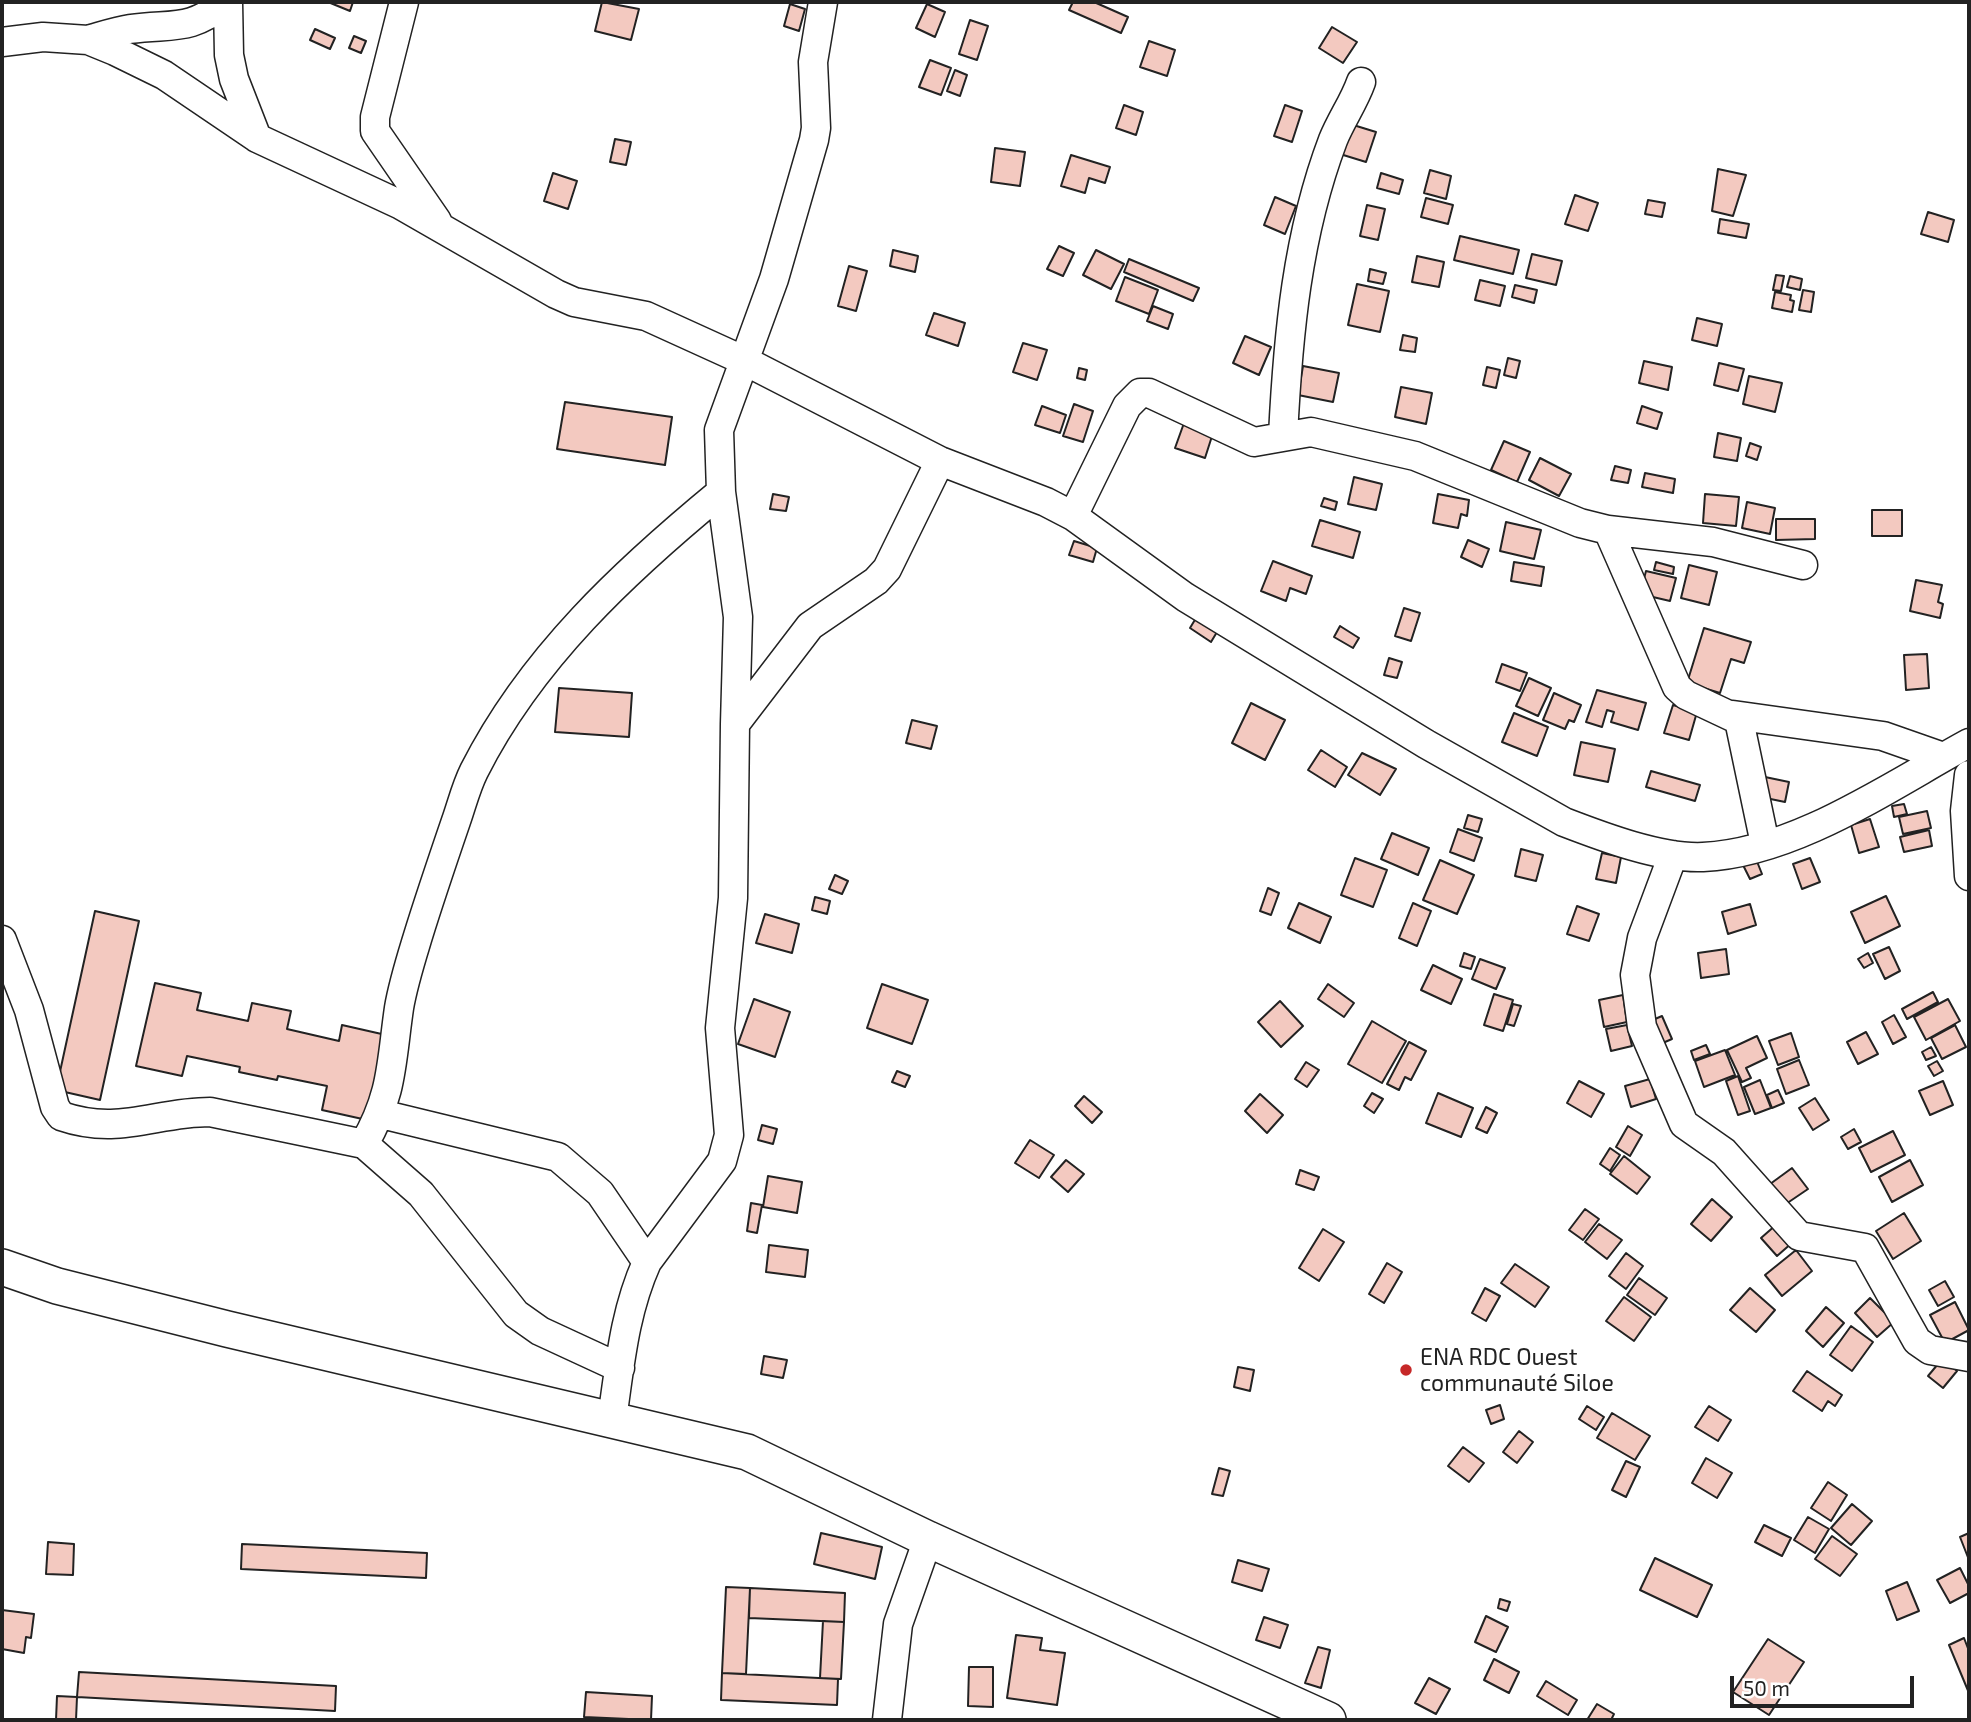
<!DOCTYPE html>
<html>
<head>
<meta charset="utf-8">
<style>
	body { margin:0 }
	#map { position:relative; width:1971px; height:1722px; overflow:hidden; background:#fff; font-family:"Exo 2",sans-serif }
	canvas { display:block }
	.frame { position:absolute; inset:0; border:4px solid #222; pointer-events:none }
	.scale { position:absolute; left:1730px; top:1676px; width:184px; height:32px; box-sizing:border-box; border:4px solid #222; border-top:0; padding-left:9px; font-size:21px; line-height:24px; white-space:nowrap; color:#222; -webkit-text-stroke:5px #fff; paint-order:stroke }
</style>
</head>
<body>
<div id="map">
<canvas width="1971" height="1722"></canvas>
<div class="frame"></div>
<div class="scale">50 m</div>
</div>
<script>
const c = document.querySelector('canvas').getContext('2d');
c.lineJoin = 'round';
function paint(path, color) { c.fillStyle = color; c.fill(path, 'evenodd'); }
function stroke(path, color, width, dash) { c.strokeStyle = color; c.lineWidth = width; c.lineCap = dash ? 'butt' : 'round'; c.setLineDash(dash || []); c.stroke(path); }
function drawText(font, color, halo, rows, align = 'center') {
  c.font = font + ' "Exo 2",sans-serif'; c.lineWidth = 5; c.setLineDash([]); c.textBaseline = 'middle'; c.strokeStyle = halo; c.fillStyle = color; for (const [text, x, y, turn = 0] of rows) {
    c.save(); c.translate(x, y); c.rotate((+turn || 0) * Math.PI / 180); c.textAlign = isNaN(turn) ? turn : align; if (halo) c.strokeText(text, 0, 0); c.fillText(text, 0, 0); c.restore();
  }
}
const building = new Path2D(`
	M328 2H353L350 11Z
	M602 2 639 9 631 40 595 31Z
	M1073 2H1094L1128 17 1121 33 1069 10Z
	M790 4 805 9 799 31 784 26Z
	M927 4 945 12 935 37 916 28Z
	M970 20 988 26 977 60 959 54Z
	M1332 27 1357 42 1343 63 1319 48Z
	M315 29 335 38 330 49 310 40Z
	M354 36 366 41 361 53 349 48Z
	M1149 41 1175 50 1167 76 1140 67Z
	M930 60 951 68 941 95 919 87Z
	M955 70 967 75 960 96 947 91Z
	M1124 105 1143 112 1136 135 1116 128Z
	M1285 105 1302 111 1292 142 1274 136Z
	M1350 124 1376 132 1366 162 1340 154Z
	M615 139 631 142 626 165 610 162Z
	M995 148 1025 152 1020 186 991 182Z
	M1071 155 1110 167 1105 183 1089 178 1085 193 1061 186Z
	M1718 169 1746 175 1733 216 1712 211Z
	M1430 170 1451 176 1446 199 1424 193Z
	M553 173 577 181 568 209 544 201Z
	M1381 173 1403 180 1399 194 1377 188Z
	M1575 195 1598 203 1588 231 1565 224Z
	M1275 197 1296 206 1285 234 1264 225Z
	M1426 198 1453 205 1448 224 1421 217Z
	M1648 200 1665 203 1662 217 1645 214Z
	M1367 205 1385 209 1378 240 1360 236Z
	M1928 212 1954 220 1948 242 1921 234Z
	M1720 219 1749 224 1746 238 1718 233Z
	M1460 236 1519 250 1513 274 1454 260Z
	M1059 246 1074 253 1063 276 1047 269Z
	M893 250 918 256 915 272 890 266Z
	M1096 250 1124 264 1111 289 1083 275Z
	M1532 254 1562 261 1556 285 1526 278Z
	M1417 256 1444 262 1439 287 1412 282Z
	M1129 259 1199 288 1193 301 1124 272Z
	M849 266 867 271 856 311 838 306Z
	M1370 269 1386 273 1383 284 1368 281Z
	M1776 275 1784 276 1781 291 1773 290Z
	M1790 276 1802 279 1800 290 1787 287Z
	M1125 277 1158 290 1149 314 1116 301Z
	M1480 280 1505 286 1500 306 1475 300Z
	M1357 284 1389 291 1380 332 1348 325Z
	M1515 285 1537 290 1534 303 1512 297Z
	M1803 290 1814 292 1811 312 1799 310Z
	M1775 292 1791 295 1790 300 1794 301 1792 312 1772 308Z
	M1153 306 1173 314 1168 329 1147 321Z
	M934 313 965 323 958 346 926 335Z
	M1697 318 1722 324 1717 346 1692 340Z
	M1403 335 1417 338 1415 352 1400 350Z
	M1245 336 1271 347 1259 375 1233 363Z
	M1023 343 1047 350 1037 380 1013 372Z
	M1508 358 1520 361 1516 378 1504 375Z
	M1644 361 1672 367 1668 390 1639 383Z
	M1719 363 1744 369 1738 391 1714 385Z
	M1303 366 1339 373 1333 402 1298 395Z
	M1487 367 1500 370 1496 388 1483 385Z
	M1079 368 1087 370 1085 380 1077 378Z
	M1749 376 1782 383 1775 412 1743 404Z
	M1401 387 1432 393 1426 424 1395 417Z
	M565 402 672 417 665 465 557 449Z
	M1074 404 1093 411 1083 442 1063 436Z
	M1042 406 1066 415 1060 433 1035 425Z
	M1642 406 1662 413 1657 429 1637 423Z
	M1184 423 1213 433 1205 458 1175 448Z
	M1718 433 1741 438 1737 461 1714 457Z
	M1504 441 1530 452 1517 482 1491 470Z
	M1750 443 1761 447 1757 460 1746 456Z
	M1540 458 1571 474 1559 496 1529 480Z
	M1615 466 1631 470 1628 483 1611 480Z
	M1645 473 1675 479 1673 493 1642 487Z
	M1354 477 1382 484 1376 510 1348 504Z
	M773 494 789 497 786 511 770 509Z
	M1438 494 1469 500 1467 516 1461 514 1458 528 1433 523Z
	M1705 494 1739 497 1736 526 1703 523Z
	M1324 498 1337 502 1335 510 1321 506Z
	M1747 502 1775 508 1770 534 1742 528Z
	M1872 510H1902V536H1872Z
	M1776 519H1815V539L1776 540Z
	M1320 520 1360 532 1353 558 1312 546Z
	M1506 522 1541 530 1534 559 1500 551Z
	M1468 540 1489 549 1482 567 1461 557Z
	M1074 541 1097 548 1093 562 1069 555Z
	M1273 561 1312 576 1306 594 1290 588 1286 601 1261 591Z
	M1514 562 1544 567 1541 586 1511 581Z
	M1656 562 1674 567 1673 574 1654 570Z
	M1689 565 1717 572 1709 605 1681 598Z
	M1646 571 1676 578 1670 601 1640 594Z
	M1916 580 1942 585 1938 602 1943 604 1940 618 1910 611Z
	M1404 608 1420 613 1411 641 1395 636Z
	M1196 618 1217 632 1211 642 1190 628Z
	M1340 626 1359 638 1353 648 1334 637Z
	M1704 628 1751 642 1744 663 1731 659 1720 693 1687 683Z
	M1927 654 1929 688 1906 690 1904 655Z
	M1389 658 1402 662 1397 678 1384 675Z
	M1502 664 1527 673 1520 691 1496 682Z
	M1529 678 1551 688 1538 716 1516 706Z
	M559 688 632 693 629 737 555 732Z
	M1597 690 1646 703 1638 730 1611 722 1614 712 1607 710 1602 727 1586 722Z
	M1554 693 1581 705 1574 722 1569 720 1565 729 1543 720Z
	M1251 703 1285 720 1265 760 1232 743Z
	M1673 705 1697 712 1689 740 1664 733Z
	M1514 713 1548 727 1537 756 1502 742Z
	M912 720 937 726 931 749 906 743Z
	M1581 742 1615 749 1608 782 1574 775Z
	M1321 750 1347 767 1335 787 1308 770Z
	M1362 753 1396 769 1380 795 1348 775Z
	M1651 771 1700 785 1695 801 1646 787Z
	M1765 777 1789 782 1785 802 1761 797Z
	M1904 804 1907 814 1894 817 1892 806Z
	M1927 811 1931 828 1903 834 1899 817Z
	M1468 815 1482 819 1478 832 1464 828Z
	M1870 819 1879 847 1859 853 1851 825Z
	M1458 829 1482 838 1474 861 1450 852Z
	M1929 830 1932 846 1904 852 1900 837Z
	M1392 833 1429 848 1418 875 1381 859Z
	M1521 849 1543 855 1536 881 1515 876Z
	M1602 853 1621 857 1616 883 1596 879Z
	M1355 858 1387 870 1373 907 1341 895Z
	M1810 858 1820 882 1802 889 1793 864Z
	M1756 859 1762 874 1750 879 1743 865Z
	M1440 860 1474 875 1457 914 1423 900Z
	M835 875 848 881 842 894 829 889Z
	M1268 888 1279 893 1271 915 1260 911Z
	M1886 896 1900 926 1865 943 1851 912Z
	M815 897 830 901 827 914 812 910Z
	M1299 903 1331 917 1320 943 1288 928Z
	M1413 903 1431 911 1417 946 1399 938Z
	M1750 904 1756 925 1728 934 1722 912Z
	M1577 906 1599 914 1589 941 1567 934Z
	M95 911 139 921 100 1100 56 1090Z
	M765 914 799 924 792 953 756 943Z
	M1889 947 1900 971 1885 979 1873 954Z
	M1726 949 1729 974 1701 978 1698 953Z
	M1464 953 1475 957 1471 969 1460 966Z
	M1868 953 1873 963 1864 968 1858 959Z
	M1480 959 1505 968 1496 989 1472 979Z
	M1433 965 1462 979 1451 1004 1421 990Z
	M155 983 201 993 197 1010 248 1021 252 1003 291 1011 287 1029 339 1041 342 1025 386 1035 367 1120 322 1110 327 1086 278 1076 277 1080 239 1072 240 1067 187 1056 182 1076 136 1066Z
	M882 984 928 1000 912 1044 867 1028Z
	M1328 984 1354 1003 1344 1017 1318 999Z
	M1933 992 1938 1002 1907 1019 1902 1009Z
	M1494 994 1513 1000 1503 1031 1484 1025Z
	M1623 995 1627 1022 1604 1027 1599 1000Z
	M754 999 790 1012 775 1057 738 1044Z
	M1948 999 1960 1021 1926 1040 1914 1017Z
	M1280 1001 1303 1026 1281 1047 1258 1022Z
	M1513 1004 1521 1006 1514 1026 1507 1024Z
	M1894 1015 1906 1037 1893 1044 1882 1022Z
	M1662 1016 1672 1039 1658 1045 1648 1022Z
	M1372 1021 1406 1041 1382 1083 1348 1064Z
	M1627 1025 1632 1046 1611 1051 1606 1029Z
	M1955 1025 1966 1047 1942 1059 1931 1038Z
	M1866 1032 1878 1054 1858 1064 1847 1042Z
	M1791 1033 1799 1057 1778 1065 1769 1041Z
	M1757 1036 1767 1058 1746 1068 1751 1078 1742 1082 1727 1050Z
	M1409 1042 1426 1051 1411 1080 1405 1077 1399 1090 1387 1084Z
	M1706 1045 1710 1054 1694 1060 1691 1051Z
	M1931 1047 1936 1056 1926 1060 1922 1052Z
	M1725 1050 1735 1075 1704 1087 1695 1061Z
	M1799 1060 1809 1085 1786 1094 1777 1069Z
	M1937 1061 1943 1071 1934 1076 1928 1066Z
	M1306 1062 1319 1070 1307 1087 1295 1079Z
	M897 1071 910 1076 905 1087 892 1082Z
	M1738 1076 1750 1111 1738 1115 1726 1081Z
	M1650 1079 1656 1099 1631 1107 1625 1086Z
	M1760 1080 1771 1108 1755 1114 1744 1087Z
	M1579 1081 1604 1094 1591 1117 1567 1103Z
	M1943 1081 1953 1105 1930 1115 1919 1091Z
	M1778 1090 1784 1103 1772 1108 1767 1095Z
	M1372 1093 1383 1099 1374 1113 1364 1106Z
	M1438 1093 1473 1108 1461 1137 1426 1123Z
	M1260 1094 1283 1115 1267 1133 1245 1111Z
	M1084 1096 1102 1112 1092 1123 1075 1106Z
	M1815 1098 1829 1120 1813 1130 1799 1108Z
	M1486 1107 1497 1113 1487 1133 1476 1128Z
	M762 1125 777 1129 773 1144 758 1140Z
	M1628 1126 1642 1135 1630 1156 1616 1147Z
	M1854 1129 1861 1142 1848 1149 1841 1137Z
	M1893 1131 1905 1155 1871 1172 1859 1148Z
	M1030 1140 1054 1155 1039 1178 1015 1163Z
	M1610 1148 1620 1155 1610 1171 1600 1164Z
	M1624 1156 1650 1177 1637 1194 1610 1174Z
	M1066 1160 1084 1174 1068 1192 1051 1177Z
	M1910 1160 1923 1185 1892 1202 1879 1177Z
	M1792 1168 1808 1189 1780 1208 1766 1187Z
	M1300 1170 1319 1177 1314 1190 1296 1184Z
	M768 1176 802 1182 797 1213 763 1207Z
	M1712 1199 1732 1217 1711 1241 1691 1224Z
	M751 1203 762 1205 757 1233 747 1231Z
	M1585 1209 1599 1219 1583 1240 1569 1230Z
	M1904 1213 1921 1241 1893 1259 1876 1231Z
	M1599 1224 1622 1240 1607 1259 1585 1242Z
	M1777 1224 1793 1242 1777 1256 1761 1238Z
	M1323 1229 1344 1242 1319 1281 1299 1268Z
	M769 1245 808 1250 805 1277 766 1272Z
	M1796 1250 1812 1271 1782 1296 1765 1275Z
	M1626 1253 1643 1266 1626 1289 1609 1276Z
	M1387 1263 1402 1272 1384 1303 1369 1294Z
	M1515 1264 1549 1287 1535 1307 1501 1283Z
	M1639 1278 1667 1298 1655 1315 1627 1295Z
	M1945 1281 1954 1297 1938 1306 1929 1290Z
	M1485 1288 1500 1296 1486 1321 1472 1313Z
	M1750 1288 1775 1310 1756 1332 1730 1310Z
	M1624 1297 1651 1317 1634 1341 1606 1321Z
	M1870 1298 1894 1322 1877 1337 1855 1313Z
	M1955 1302 1969 1330 1945 1343 1930 1315Z
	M1826 1307 1844 1323 1823 1347 1806 1331Z
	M1851 1326 1873 1342 1852 1371 1830 1355Z
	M764 1356 787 1360 783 1378 761 1374Z
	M1943 1358 1957 1371 1943 1388 1928 1376Z
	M1238 1367 1254 1370 1250 1391 1234 1387Z
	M1807 1371 1842 1395 1835 1406 1828 1401 1822 1411 1793 1391Z
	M1500 1405 1504 1419 1491 1424 1486 1410Z
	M1587 1406 1604 1417 1596 1430 1579 1419Z
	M1709 1406 1731 1420 1718 1441 1695 1427Z
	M1612 1413 1650 1436 1635 1460 1597 1438Z
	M1519 1431 1533 1442 1517 1463 1503 1452Z
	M1463 1447 1484 1463 1469 1482 1448 1466Z
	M1706 1458 1732 1473 1717 1498 1692 1483Z
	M1626 1461 1640 1467 1626 1497 1612 1490Z
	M1219 1468 1230 1471 1223 1496 1212 1494Z
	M1828 1482 1847 1495 1831 1521 1811 1508Z
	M1852 1504 1872 1521 1851 1545 1831 1528Z
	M1808 1517 1829 1529 1815 1553 1794 1540Z
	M1764 1525 1791 1538 1782 1556 1755 1542Z
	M821 1533 882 1547 875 1579 814 1564Z
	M1969 1533V1560L1960 1537Z
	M1832 1536 1857 1554 1840 1576 1815 1559Z
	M48 1542 74 1544 73 1575 46 1574Z
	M242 1544 427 1553 426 1578 241 1569Z
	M1655 1558 1712 1585 1697 1617 1640 1590Z
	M1238 1560 1269 1569 1262 1591 1232 1582Z
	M1960 1568 1969 1586V1593L1950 1603 1937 1580Z
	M1907 1582 1919 1611 1897 1620 1886 1591Z
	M726 1587 750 1588 746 1674 722 1673Z
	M750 1588 845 1593 844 1622 749 1618Z
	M1500 1599 1510 1602 1507 1611 1498 1608Z
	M2 1610 34 1614 31 1638 26 1637 24 1653 2 1649Z
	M1486 1616 1508 1627 1496 1652 1475 1642Z
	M1264 1617 1288 1625 1280 1648 1256 1640Z
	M823 1621 844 1622 841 1679 820 1678Z
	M1016 1635 1042 1638 1040 1650 1065 1653 1057 1705 1007 1698Z
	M1964 1638 1969 1651V1693L1949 1645Z
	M1768 1639 1804 1662 1769 1715 1733 1692Z
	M1318 1647 1330 1650 1321 1688 1305 1683Z
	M1494 1659 1519 1672 1509 1693 1484 1680Z
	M969 1667H993V1707L968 1706Z
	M79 1672 336 1686 335 1711 77 1697Z
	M722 1673 838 1679 837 1705 721 1700Z
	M1429 1678 1450 1689 1436 1714 1415 1703Z
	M1546 1681 1577 1700 1568 1715 1537 1696Z
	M586 1692 652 1696 651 1720 584 1717Z
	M57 1696 77 1697 76 1720H56Z
	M1597 1704 1614 1714 1611 1720H1587Z`);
paint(building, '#f3c9c0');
stroke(building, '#222', 2);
const minor = new Path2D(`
	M228 2 229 55 234 79 257 138
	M404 2 375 117V131L437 221
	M88 40C102 36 116 31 130 29 175 23 188 32 227 2
	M2 42 43 37 88 40 115 51 164 75 257 138 401 205 556 294 574 302 646 316 745 361 940 461 1046 502 1073 516 1185 597 1426 744 1564 822C1603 837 1661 859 1703 857 1795 853 1890 786 1969 743
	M1283 436C1288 335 1297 235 1333 140 1341 120 1354 102 1361 82
	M1073 516 1127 406 1140 393H1149L1254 442 1311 432 1415 456 1580 523 1608 530 1677 687 1686 695 1739 720 1765 844
	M1608 530 1713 542 1803 565
	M1733 715 1883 736 1943 757
	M735 724 738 617 721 492 719 430 774 279 814 140 816 128 813 62 823 2
	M1969 775 1965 811 1969 876
	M1673 855 1642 938 1635 975 1642 1027 1684 1124 1724 1152 1799 1236 1865 1248 1917 1341 1930 1350 1969 1357
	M2 940 29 1010 55 1107 61 1116C119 1136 155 1112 210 1112L364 1144 421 1194 516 1314 540 1331 620 1368
	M381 1114 558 1157 600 1193 647 1262
	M364 1144C393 1094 391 1063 399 1008 403 984 411 959 418 936 430 897 443 859 456 821 462 804 466 787 474 771 531 658 625 571 721 492
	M612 1419C620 1365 624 1313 647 1262L722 1161 729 1135 720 1028 733 898 735 724 810 626 876 581 887 569 940 461
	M887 1720 898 1624 928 1539`);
const major = new Path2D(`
	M2 1267 57 1286 227 1329 747 1452 928 1539 1328 1720`);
stroke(minor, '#222', 31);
stroke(major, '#222', 38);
stroke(minor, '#fff', 28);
stroke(major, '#fff', 35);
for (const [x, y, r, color] of [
	[1406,1370,7,"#c62828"]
]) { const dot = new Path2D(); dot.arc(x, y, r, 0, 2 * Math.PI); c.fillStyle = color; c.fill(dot); stroke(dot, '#fff', 2.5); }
drawText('23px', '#222', '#fff', [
	["ENA RDC Ouest",1420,1357],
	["communauté Siloe",1420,1383]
], 'left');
</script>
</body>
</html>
